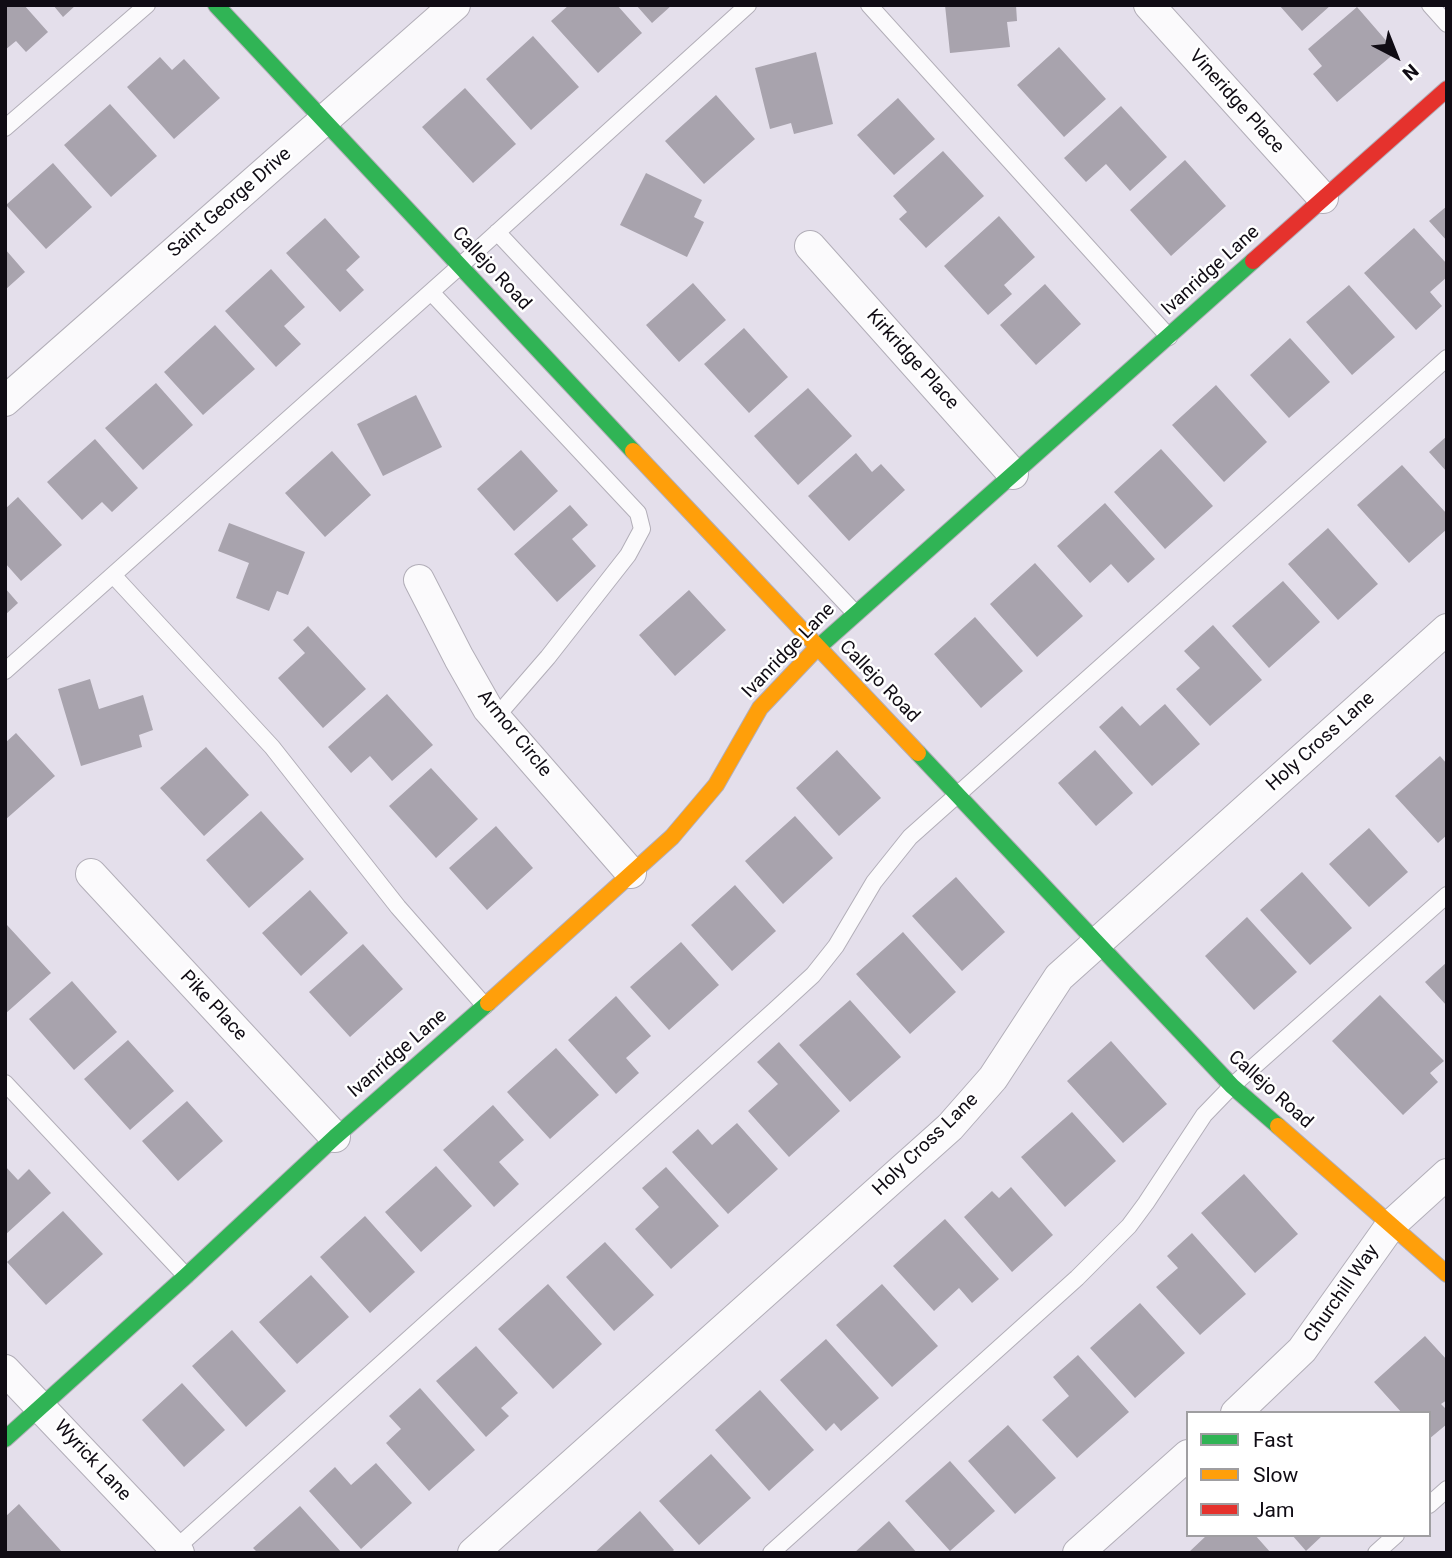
<!DOCTYPE html>
<html>
<head>
<meta charset="utf-8">
<style>
	body { margin:0 }
	#map { position:relative; width:1452px; height:1558px; overflow:hidden; background:#e4dfeb; font-family:Roboto,sans-serif }
	canvas { display:block }
	.frame { position:absolute; inset:0; border:7px solid #100c14; pointer-events:none }
	.legend { position:absolute; left:1186px; top:1411px; width:245px; height:126px; box-sizing:border-box; background:#fff; border:2px solid #9f9ea1; margin:0; padding:9px 12px; list-style:none; font-size:21px; color:#100c14 }
	.legend li { display:flex; align-items:center; gap:14px; height:35px }
	.legend b { width:35px; border:2px solid #9f9ea1 }
	.north { position:absolute; left:1361px; top:21px; width:70px; height:70px; -webkit-text-stroke:5px #fff; paint-order:stroke; rotate:138deg; font-size:19px; font-weight:700; line-height:28px; text-align:center; color:#100c14 }
	.north::after { content:''; display:block; margin:auto; width:24px; height:32px; background:#100c14; clip-path:polygon(50% 0,100% 100%,50% 72%,0 100%) }
</style>
</head>
<body>
<div id="map">
<canvas width="1452" height="1558"></canvas>
<div class="frame"></div>
<ul class="legend">
<li><b style="height:9px;background:#30b455"></b>Fast</li>
<li><b style="height:9px;background:#ff9f0a"></b>Slow</li>
<li><b style="height:9px;background:#e5322d"></b>Jam</li>
</ul>
<div class="north">N</div>
</div>
<script>
const c = document.querySelector('canvas').getContext('2d');
c.lineJoin = 'round';
function paint(path, color) { c.fillStyle = color; c.fill(path, 'evenodd'); }
function stroke(path, color, width, dash) { c.strokeStyle = color; c.lineWidth = width; c.lineCap = dash ? 'butt' : 'round'; c.setLineDash(dash || []); c.stroke(path); }
function drawText(font, color, halo, rows, align = 'center') {
  c.font = font + ' Roboto,sans-serif'; c.lineWidth = 5; c.setLineDash([]); c.textBaseline = 'middle'; c.strokeStyle = halo; c.fillStyle = color; for (const [text, x, y, turn = 0] of rows) {
    c.save(); c.translate(x, y); c.rotate((+turn || 0) * Math.PI / 180); c.textAlign = isNaN(turn) ? turn : align; if (halo) c.strokeText(text, 0, 0); c.fillText(text, 0, 0); c.restore();
  }
}
paint(new Path2D(`
	M5 5H24L48 32 26 52 16 41 5 50Z
	M53 5H76L63 17Z
	M569 5H617L642 33 598 73 551 21Z
	M636 5H672L652 23Z
	M945 5H1016L1017 21 1007 22 1010 47 950 53Z
	M1279 5H1331L1302 31Z
	M1357 7 1396 52 1337 102 1313 74 1322 66 1308 49Z
	M533 36 579 87 531 130 486 79Z
	M1059 47 1106 99 1064 137 1017 85Z
	M816 52 833 124 794 134 791 123 770 129 755 68Z
	M160 57 172 70 184 59 220 98 174 139 127 87Z
	M465 88 516 144 473 183 422 127Z
	M716 95 755 139 704 184 665 141Z
	M898 98 935 139 894 175 857 135Z
	M110 104 157 156 111 197 64 145Z
	M1121 106 1167 157 1130 191 1106 164 1086 182 1064 158Z
	M943 151 984 196 926 248 899 219 907 212 893 196Z
	M1185 160 1226 206 1171 256 1130 210Z
	M53 163 92 207 46 249 6 205Z
	M646 173 702 200 694 217 704 222 687 257 620 225Z
	M1447 206V241L1429 221Z
	M999 216 1035 257 1004 285 1012 294 988 315 944 266Z
	M325 218 360 257 346 270 364 290 340 312 286 253Z
	M1414 228 1447 264V277L1430 292 1442 306 1416 330 1364 273Z
	M5 249 25 272 5 290Z
	M271 269 305 307 284 326 301 344 276 367 225 311Z
	M693 283 726 320 679 362 646 325Z
	M1045 284 1081 324 1036 365 1000 325Z
	M1349 285 1395 337 1352 375 1306 322Z
	M215 325 255 369 203 415 164 372Z
	M744 328 788 377 749 413 704 364Z
	M1290 338 1330 382 1289 418 1250 375Z
	M156 383 193 425 143 470 105 428Z
	M1216 385 1267 442 1224 482 1172 425Z
	M808 388 852 436 798 485 754 436Z
	M416 395 442 447 383 476 357 424Z
	M1447 436V472L1429 452Z
	M95 439 138 488 112 512 102 502 82 520 47 482Z
	M1161 449 1213 506 1165 549 1114 492Z
	M521 450 558 491 514 531 477 489Z
	M332 451 371 495 325 537 285 493Z
	M856 453 872 472 881 464 905 490 849 541 808 496Z
	M1402 465 1447 514V529L1409 563 1357 505Z
	M18 497 62 545 21 581 5 563V509Z
	M1105 503 1155 559 1128 583 1111 564 1090 583 1057 546Z
	M570 505 588 525 572 539 596 566 557 602 514 554Z
	M229 523 305 552 288 595 277 591 269 611 236 598 249 563 218 551Z
	M1328 528 1378 584 1338 620 1288 564Z
	M1035 563 1083 616 1037 657 990 604Z
	M1283 581 1320 622 1269 668 1232 626Z
	M5 588 18 603 5 615Z
	M689 590 726 630 675 676 639 635Z
	M975 617 1023 671 981 708 934 654Z
	M1213 625 1262 680 1210 726 1176 689 1200 668 1184 651Z
	M308 626 366 689 323 728 278 678 305 653 293 640Z
	M90 679 99 709 143 695 153 730 139 735 142 747 81 766 58 689Z
	M387 694 433 745 392 781 370 756 351 773 328 747Z
	M1165 704 1200 744 1152 786 1099 727 1122 706 1140 726Z
	M16 733 55 776 5 820V743Z
	M206 747 249 795 204 836 160 788Z
	M837 750 881 798 839 836 796 788Z
	M1095 750 1133 793 1096 826 1058 783Z
	M1440 756 1447 764V835L1438 843 1395 796Z
	M431 768 478 819 436 858 389 806Z
	M261 811 304 859 249 908 206 860Z
	M795 816 833 858 783 904 745 861Z
	M496 826 533 868 487 910 449 868Z
	M1369 828 1408 872 1369 907 1329 864Z
	M1302 872 1352 928 1310 965 1260 910Z
	M956 877 1005 932 962 971 912 916Z
	M735 885 776 931 732 971 691 925Z
	M310 890 348 933 301 976 262 933Z
	M1247 917 1297 972 1254 1010 1205 956Z
	M7 925 51 973 5 1014V926Z
	M903 932 956 992 910 1034 856 974Z
	M681 942 719 985 669 1030 630 987Z
	M363 944 403 989 350 1037 309 992Z
	M1447 962V1006L1425 982Z
	M72 981 117 1032 74 1070 29 1019Z
	M1380 995 1444 1061 1430 1073 1438 1082 1403 1115 1332 1041Z
	M616 996 651 1036 626 1058 639 1073 616 1094 568 1040Z
	M850 1000 901 1057 850 1102 799 1045Z
	M128 1040 174 1091 130 1130 84 1079Z
	M1111 1041 1167 1104 1123 1143 1067 1081Z
	M779 1042 840 1111 789 1157 748 1111 778 1084 757 1062Z
	M556 1048 599 1095 550 1139 507 1092Z
	M187 1101 223 1141 178 1181 142 1141Z
	M493 1105 524 1140 499 1162 519 1184 494 1207 443 1150Z
	M1072 1112 1116 1161 1065 1207 1021 1157Z
	M737 1123 778 1169 728 1214 672 1152 698 1129 712 1145Z
	M5 1166 18 1180 29 1169 51 1193 5 1235Z
	M436 1166 472 1206 421 1252 385 1212Z
	M666 1167 719 1226 671 1269 635 1229 659 1207 642 1188Z
	M1244 1174 1298 1234 1255 1273 1201 1213Z
	M1011 1187 1053 1235 1012 1272 964 1217 992 1191 999 1198Z
	M63 1211 103 1254 46 1305 7 1262Z
	M365 1216 415 1272 370 1313 320 1257Z
	M945 1219 999 1279 972 1303 959 1288 934 1311 893 1266Z
	M1192 1233 1246 1294 1200 1335 1156 1287 1178 1268 1167 1256Z
	M605 1242 654 1295 614 1331 566 1277Z
	M311 1275 349 1317 297 1364 259 1322Z
	M548 1284 602 1344 553 1389 498 1329Z
	M882 1284 938 1346 892 1387 836 1325Z
	M1140 1303 1185 1353 1135 1398 1090 1348Z
	M232 1330 286 1391 246 1427 192 1366Z
	M1425 1336 1447 1360V1400L1441 1404 1447 1410V1424L1429 1439V1413H1402L1374 1382Z
	M826 1339 879 1398 841 1431 834 1423 826 1431 780 1380Z
	M476 1346 518 1393 501 1408 509 1416 486 1437 436 1381Z
	M1078 1355 1129 1412 1077 1458 1042 1420 1069 1396 1053 1377Z
	M182 1383 225 1430 184 1467 142 1420Z
	M420 1388 475 1450 429 1491 386 1443 401 1429 389 1416Z
	M760 1390 814 1450 769 1491 715 1430Z
	M1008 1425 1056 1478 1015 1514 968 1461Z
	M711 1454 751 1498 699 1545 659 1501Z
	M950 1461 995 1511 950 1551 905 1501Z
	M376 1463 412 1503 361 1549 309 1491 335 1467 351 1485Z
	M19 1504 63 1553H5V1517Z
	M300 1506 342 1553H258L253 1548Z
	M640 1511 674 1550 671 1553H594Z
	M889 1521 917 1553H854Z
	M1207 1535H1255L1271 1553H1188Z
	M1292 1535H1323L1306 1551Z`), '#a8a3ad');
const lane = new Path2D(`
	M869 5 1169 337
	M1430 5 1447 24
	M5 128 147 5
	M497 232 855 613
	M431 292 638 513 642 529 628 555 548 657 496 717
	M113 575 272 747 398 907 485 1006
	M5 671 460 266 748 5
	M5 1083 186 1276
	M1429 1505 1447 1489
	M175 1549 776 1009 813 975 836 946 874 882 910 837 1447 358
	M771 1553 1077 1278 1129 1226 1146 1203 1204 1115 1232 1086 1447 895
	M1376 1553 1396 1535`);
const street = new Path2D(`
	M1149 5 1323 198
	M810 246 1013 474
	M5 401 455 5
	M419 580 459 658 488 709 631 873
	M91 874 335 1137
	M5 1370 179 1553
	M1236 1413 1302 1350 1391 1225 1447 1174
	M473 1553 950 1127 993 1078 1059 977 1447 629
	M1078 1553 1188 1455`);
const fast = new Path2D(`
	M216 5 633 451
	M814 651 1253 261
	M918 753 1232 1086 1278 1126
	M5 1439 186 1276 335 1137 488 1003`);
const slow = new Path2D(`
	M633 451 918 753
	M488 1003 672 837 716 785 760 708 814 651
	M1278 1126 1447 1274`);
const jam = new Path2D(`
	M1253 261 1447 89`);
stroke(lane, '#b2aeb8', 18);
stroke(street, '#b2aeb8', 32);
stroke(fast, '#b2aeb8', 18);
stroke(slow, '#b2aeb8', 18);
stroke(jam, '#b2aeb8', 18);
stroke(lane, '#fbfafc', 16);
stroke(street, '#fbfafc', 30);
stroke(fast, '#30b455', 16);
stroke(slow, '#ff9f0a', 16);
stroke(jam, '#e5322d', 16);
drawText('19px', '#100c14', '#fff', [
	["Vineridge Place",1236,102,48],
	["Saint George Drive",230,203,-41],
	["Callejo Road",491,269,47],
	["Ivanridge Lane",1211,271,-42],
	["Kirkridge Place",912,360,48],
	["Ivanridge Lane",789,651,-46],
	["Callejo Road",879,682,46],
	["Armor Circle",514,734,51],
	["Holy Cross Lane",1321,742,-42],
	["Pike Place",213,1006,47],
	["Ivanridge Lane",398,1054,-41],
	["Callejo Road",1270,1090,42],
	["Holy Cross Lane",926,1145,-44],
	["Churchill Way",1342,1294,-55],
	["Wyrick Lane",92,1461,47]
]);
</script>
</body>
</html>
